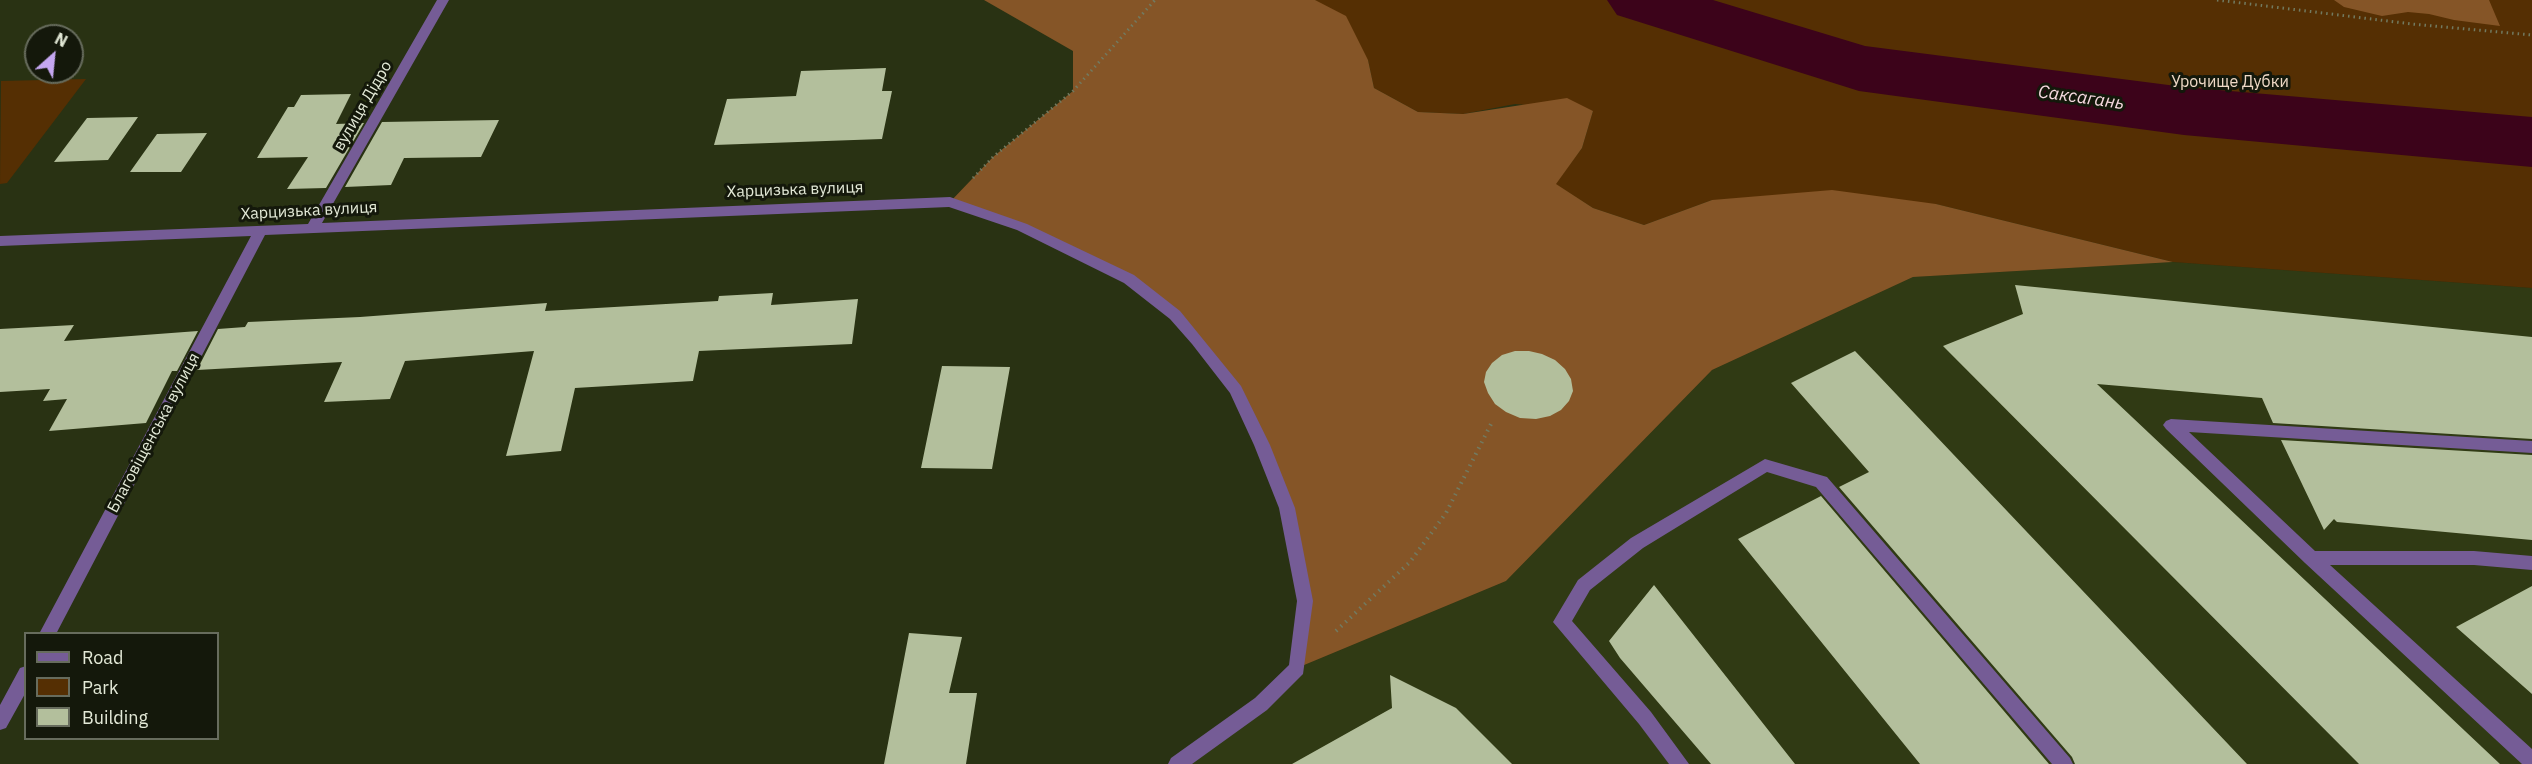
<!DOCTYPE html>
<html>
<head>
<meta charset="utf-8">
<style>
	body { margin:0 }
	#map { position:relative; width:2532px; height:764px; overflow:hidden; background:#293213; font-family:"IBM Plex Sans",sans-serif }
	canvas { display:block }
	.legend { position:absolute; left:24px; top:632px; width:195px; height:108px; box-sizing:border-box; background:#14180b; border:2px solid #676c5d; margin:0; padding:8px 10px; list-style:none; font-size:18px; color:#e3e9d7 }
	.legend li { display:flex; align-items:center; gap:12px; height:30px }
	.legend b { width:30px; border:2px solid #676c5d }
	.north { position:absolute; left:24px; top:24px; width:60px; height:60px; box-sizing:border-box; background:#14180b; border:2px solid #676c5d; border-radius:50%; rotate:27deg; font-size:16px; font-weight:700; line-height:24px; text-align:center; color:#e3e9d7 }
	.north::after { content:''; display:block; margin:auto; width:21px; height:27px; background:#c5a7f1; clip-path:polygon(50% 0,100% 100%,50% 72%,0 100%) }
</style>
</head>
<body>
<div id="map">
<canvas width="2532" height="764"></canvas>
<ul class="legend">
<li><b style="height:8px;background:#755c96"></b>Road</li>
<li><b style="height:16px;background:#552f03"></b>Park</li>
<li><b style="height:16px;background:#b3bf9c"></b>Building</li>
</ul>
<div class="north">N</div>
</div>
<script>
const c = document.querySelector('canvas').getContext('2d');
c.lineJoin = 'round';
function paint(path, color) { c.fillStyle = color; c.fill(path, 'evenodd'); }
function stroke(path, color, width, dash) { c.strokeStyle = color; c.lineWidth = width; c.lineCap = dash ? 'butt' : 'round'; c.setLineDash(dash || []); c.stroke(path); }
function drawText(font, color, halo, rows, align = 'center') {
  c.font = font + ' "IBM Plex Sans",sans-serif'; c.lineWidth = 6; c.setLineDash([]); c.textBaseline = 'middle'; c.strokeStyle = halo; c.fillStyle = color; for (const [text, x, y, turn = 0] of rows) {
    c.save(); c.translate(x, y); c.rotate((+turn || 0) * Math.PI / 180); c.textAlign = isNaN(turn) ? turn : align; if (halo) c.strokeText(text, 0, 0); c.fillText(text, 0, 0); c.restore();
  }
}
paint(new Path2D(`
	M2173 262 2532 288V764H1177L1297 668 1506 581 1712 370 1913 277Z`), '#303a14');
paint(new Path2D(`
	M1315 0H2532V288L2173 262 1936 204 1712 200 1644 225 1593 208 1555 184 1582 148 1593 111 1515 104 1463 114 1418 112 1374 88 1368 60Z
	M86 79 7 183 0 184 1 81Z`), '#552f03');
paint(new Path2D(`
	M984 0H1315L1346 16 1368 60 1374 88 1418 112 1463 114 1567 98 1593 111 1582 148 1556 184 1593 208 1644 225 1712 200 1832 190 1936 204 2173 262 1913 277 1712 370 1506 581 1297 668 1305 601 1287 508 1236 390 1175 315 1083 255 950 202 993 157 1073 91V51Z
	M2334 0H2489L2500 26 2454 20 2429 14 2408 12 2382 16 2344 7Z`), '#855527');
paint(new Path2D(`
	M1607 0H1713L1865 46 2184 87 2532 117V167L2184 135 1859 91 1617 15Z`), '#3c031a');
paint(new Path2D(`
	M886 68 882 91H892L882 139 714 145 727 99 796 96 801 71Z
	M351 94 336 124 364 123 326 188 287 189 308 157 257 158 288 107H294L301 95Z
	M138 117 108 160 54 162 87 118Z
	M499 120 481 157 404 158 391 185 345 187 382 122Z
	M207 133 181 172H130L157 134Z
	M2015 285 2532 337V439L2273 423 2262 398 2097 384 2500 764H2359L1943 346 2023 314Z
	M773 293 771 305 858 299 852 344 699 351 693 381 575 388 561 451 506 456 534 351 405 361 390 399 324 402 342 362 197 370 218 329 245 327 248 322 360 317 547 303 545 311 718 301 719 296Z
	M74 325 64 341 198 331 177 371H172L146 423 49 431 67 399 43 401 50 389 0 392V329Z
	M1515 351H1529L1542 354 1555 360 1565 369 1571 379 1573 391 1569 401 1561 410 1550 416 1536 419 1520 418 1506 412 1495 404 1488 393 1484 382 1486 372 1492 363 1502 355Z
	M1855 351 1879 376 2247 764H2075L2072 757 1839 487 1869 472 1791 383Z
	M942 366 1010 367 992 469 921 468Z
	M2281 440 2532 455V540L2337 522 2334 519 2324 530Z
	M1821 496 2049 764H1920L1738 539Z
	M1654 585 1795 764H1711L1620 658 1609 641Z
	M2532 586V694L2456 627Z
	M909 633 962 637 949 693H977L966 764H884Z
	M1390 675 1456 708 1512 764H1292L1392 708Z`), '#b3bf9c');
stroke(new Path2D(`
	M2217 0 2412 24 2532 35
	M973 178 993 157 1073 91 1155 0`), '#727a60', 3, [1.5, 4]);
stroke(new Path2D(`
	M1336 631 1410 562 1446 513 1491 424`), '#727a60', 4, [1.5, 5]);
paint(new Path2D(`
	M437 0H449L322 223 950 197 1027 224 1134 275 1180 311 1241 386 1270 445 1295 508 1313 601 1303 674 1267 710 1192 764H1168L1171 758 1255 698 1289 665 1297 601 1279 508 1254 445 1230 393 1192 344 1170 319 1124 283 1017 230 949 207 265 235 56 634H39L251 236 0 246V236L308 224Z
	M2171 419 2532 441V453L2189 432 2315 551H2474L2532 556V570L2474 565H2330L2532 749V764H2522L2305 563 2166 429 2163 425 2166 421Z
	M1765 459 1827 477 2070 758 2073 764H2052L1816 487 1767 472 1643 548 1590 590 1572 621 1651 712 1689 764H1669L1639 724 1553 622 1578 580 1631 538Z
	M26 666V692L6 728 0 730V705L20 668Z`), '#755c96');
drawText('16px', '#efd9c6', '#14180b', [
	["Урочище Дубки",2230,82]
]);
drawText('16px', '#e3e9d7', '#14180b', [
	["вулиця Дідро",363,106,-60],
	["Харцизька вулиця",795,190,-2],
	["Харцизька вулиця",309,211,-3],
	["Благовіщенська вулиця",154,433,-62]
]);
drawText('italic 18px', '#f8dae1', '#14180b', [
	["Саксагань",2081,98,8]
]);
</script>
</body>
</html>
